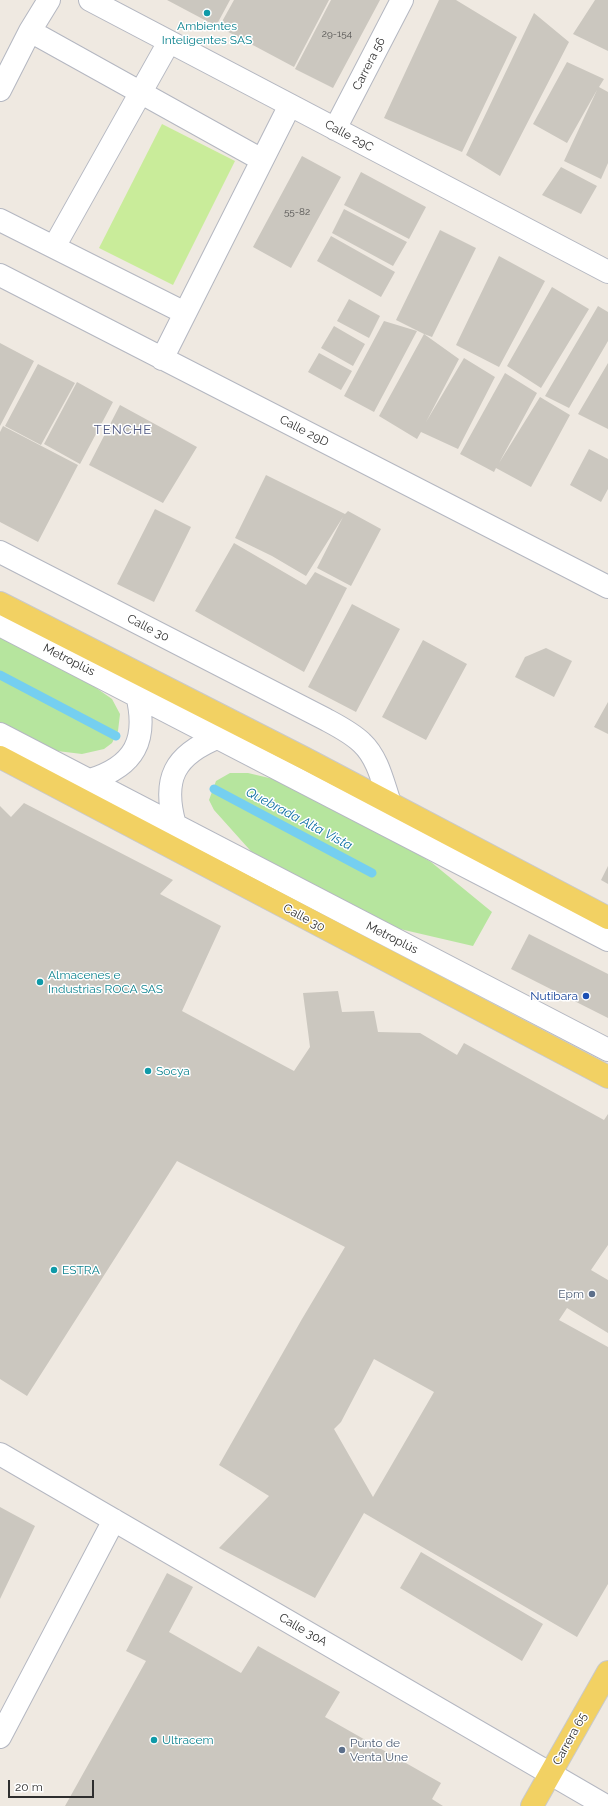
<!DOCTYPE html>
<html>
<head>
<meta charset="utf-8">
<style>
	body { margin:0 }
	#map { position:relative; width:608px; height:1806px; overflow:hidden; background:#efe9e1; font-family:Raleway,sans-serif }
	canvas { display:block }
	.scale { position:absolute; left:8px; top:1780px; width:86px; height:18px; box-sizing:border-box; border:2px solid #2e2e2e; border-top:0; padding-left:5px; font-size:12px; line-height:14px; white-space:nowrap; color:#2e2e2e; -webkit-text-stroke:3px #fff; paint-order:stroke }
</style>
</head>
<body>
<div id="map">
<canvas width="608" height="1806"></canvas>
<div class="scale">20 m</div>
</div>
<script>
const c = document.querySelector('canvas').getContext('2d');
c.lineJoin = 'round';
function paint(path, color) { c.fillStyle = color; c.fill(path, 'evenodd'); }
function stroke(path, color, width, dash) { c.strokeStyle = color; c.lineWidth = width; c.lineCap = dash ? 'butt' : 'round'; c.setLineDash(dash || []); c.stroke(path); }
function drawText(font, color, halo, rows, align = 'center') {
  c.font = font + ' Raleway,sans-serif'; c.lineWidth = 3; c.setLineDash([]); c.textBaseline = 'middle'; c.strokeStyle = halo; c.fillStyle = color; for (const [text, x, y, turn = 0] of rows) {
    c.save(); c.translate(x, y); c.rotate((+turn || 0) * Math.PI / 180); c.textAlign = isNaN(turn) ? turn : align; if (halo) c.strokeText(text, 0, 0); c.fillText(text, 0, 0); c.restore();
  }
}
paint(new Path2D(`
	M0 636 92 685 112 699 120 714 118 731 112 743 104 749 82 754 49 750 0 726Z
	M230 773H248L286 782 394 840 431 862 492 912 473 946 387 926 257 858 214 810 209 800 216 781Z`), '#b6e59e');
paint(new Path2D(`
	M162 124 235 161 173 285 99 248Z`), '#c9ec9a');
stroke(new Path2D(`
	M0 675 116 736
	M214 789 372 873`), '#75cff0', 9);
paint(new Path2D(`
	M167 0H230L216 26Z
	M234 0H329L294 67 219 27Z
	M331 0H380L333 88 295 69Z
	M439 0H456L517 37 462 152 384 118Z
	M595 0H608V51L573 34Z
	M534 13 569 42 500 176 466 155Z
	M567 62 604 79 599 87 608 92V163L601 179 564 161 597 90 567 143 533 124Z
	M302 156 341 177 291 268 253 247Z
	M561 167 597 186 581 214 542 195Z
	M361 172 426 207 409 239 344 205Z
	M344 209 407 242 393 266 332 233Z
	M440 230 476 248 432 337 424 334 459 359 426 422 464 358 495 377 458 449 421 432 417 439 379 416 424 334 396 320Z
	M331 236 395 272 381 297 317 261Z
	M499 256 545 281 499 367 456 345Z
	M552 287 589 309 541 388 507 366Z
	M349 299 380 316 369 338 337 321Z
	M598 306 608 312V341L569 408 545 396Z
	M384 321 417 331 374 412 344 396Z
	M334 326 365 344 353 366 321 348Z
	M0 343 34 361 0 426Z
	M319 353 352 371 341 390 308 372Z
	M608 363V429L578 414Z
	M38 364 75 383 41 445 5 426Z
	M505 373 537 393 499 463 540 397 570 415 531 487 496 468 494 472 460 454Z
	M77 382 113 402 80 464 44 444Z
	M120 405 197 447 163 503 89 465Z
	M3 426 78 465 38 542 0 522V432Z
	M589 449 608 459V489L601 502 570 485Z
	M266 475 345 514 348 511 381 529 351 586 317 568 343 517 306 576 272 556 235 538Z
	M155 509 191 527 154 602 117 584Z
	M234 543 306 585 315 572 347 588 304 672 195 611Z
	M352 604 400 629 356 712 308 687Z
	M423 640 467 664 426 740 382 717Z
	M546 648 572 661 554 697 515 677 525 657Z
	M608 702V734L594 727Z
	M24 803 173 880 160 894 221 926 182 1011 294 1071 310 1047 303 993 338 991 342 1012 374 1011 378 1032 420 1033 457 1055 464 1043 604 1120 608 1114V1245L591 1270 608 1280V1333L567 1308 559 1320 608 1347V1584L577 1637 364 1513 315 1598 219 1548 269 1496 219 1465 302 1319 345 1247 177 1161 27 1396 0 1379V806L11 817ZM374 1359 434 1392 373 1497 334 1429 341 1422Z
	M608 866V884L601 880Z
	M529 934 608 974V1018L511 969Z
	M0 1507 35 1526 0 1599Z
	M421 1552 543 1624 522 1661 400 1588Z
	M167 1573 193 1587 169 1632 241 1673 258 1646 340 1692 325 1717 441 1783 432 1799 443 1806H65L146 1661 126 1651Z`), '#cbc7bf');
const minor = new Path2D(`
	M90 0 608 272
	M30 31 49 0
	M0 90 30 31 262 160
	M335 129 402 0
	M0 220 185 313
	M54 247 169 42
	M0 275 608 587
	M162 359 290 105
	M0 552 325 719C338 726 352 733 362 743 378 758 383 783 390 803
	M0 625 608 940
	M0 734 608 1050
	M90 780C135 766 148 740 137 695
	M175 825C162 779 174 755 219 737
	M0 1454 606 1806
	M0 1737 114 1520`);
const major = new Path2D(`
	M0 603 306 759 608 918
	M0 757 608 1077
	M532 1806 608 1672`);
stroke(minor, '#b4b7c1', 24);
stroke(major, '#c9c9c9', 24);
stroke(minor, '#fff', 22);
stroke(major, '#f2d163', 22);
for (const [x, y, r, color] of [
	[207,13,4,"#0f9aa8"],
	[40,982,4,"#0f9aa8"],
	[586,996,4,"#1a4fb4"],
	[148,1071,4,"#0f9aa8"],
	[54,1270,4,"#0f9aa8"],
	[592,1294,4,"#5c6f8a"],
	[154,1740,4,"#0f9aa8"],
	[342,1750,4,"#5c6f8a"]
]) { const dot = new Path2D(); dot.arc(x, y, r, 0, 2 * Math.PI); c.fillStyle = color; c.fill(dot); stroke(dot, '#fff', 1.5); }
drawText('10px', '#555452', null, [
	["29-154",337,34],
	["55-82",297,212]
]);
drawText('12px', '#0d838f', '#fff', [
	["Ambientes",207,26,"center"],
	["Inteligentes SAS",207,40,"center"],
	["Almacenes e",48,975],
	["Industrias ROCA SAS",48,989],
	["Socya",156,1071],
	["ESTRA",62,1270],
	["Ultracem",162,1740]
], 'left');
drawText('12px', '#2e2e2e', '#fff', [
	["Carrera 56",369,64,-63],
	["Calle 29C",349,136,28],
	["Calle 29D",304,431,27],
	["Calle 30",148,628,27],
	["Metroplús",69,660,27],
	["Calle 30",304,918,28],
	["Metroplús",392,938,27],
	["Calle 30A",303,1630,30],
	["Carrera 65",570,1739,-61]
]);
drawText('12px', '#164399', '#fff', [
	["Nutibara",578,996]
], 'right');
drawText('12px', '#4e5e75', '#fff', [
	["Epm",584,1294],
	["Punto de",350,1743,"left"],
	["Venta Une",350,1757,"left"]
], 'right');
c.letterSpacing = '1px';
drawText('13px', '#4d5680', '#fff', [
	["TENCHE",123,430]
]);
c.letterSpacing = '0px';
drawText('italic 13px', '#0d6fa3', '#fff', [
	["Quebrada Alta Vista",299,819,28]
]);
</script>
</body>
</html>
